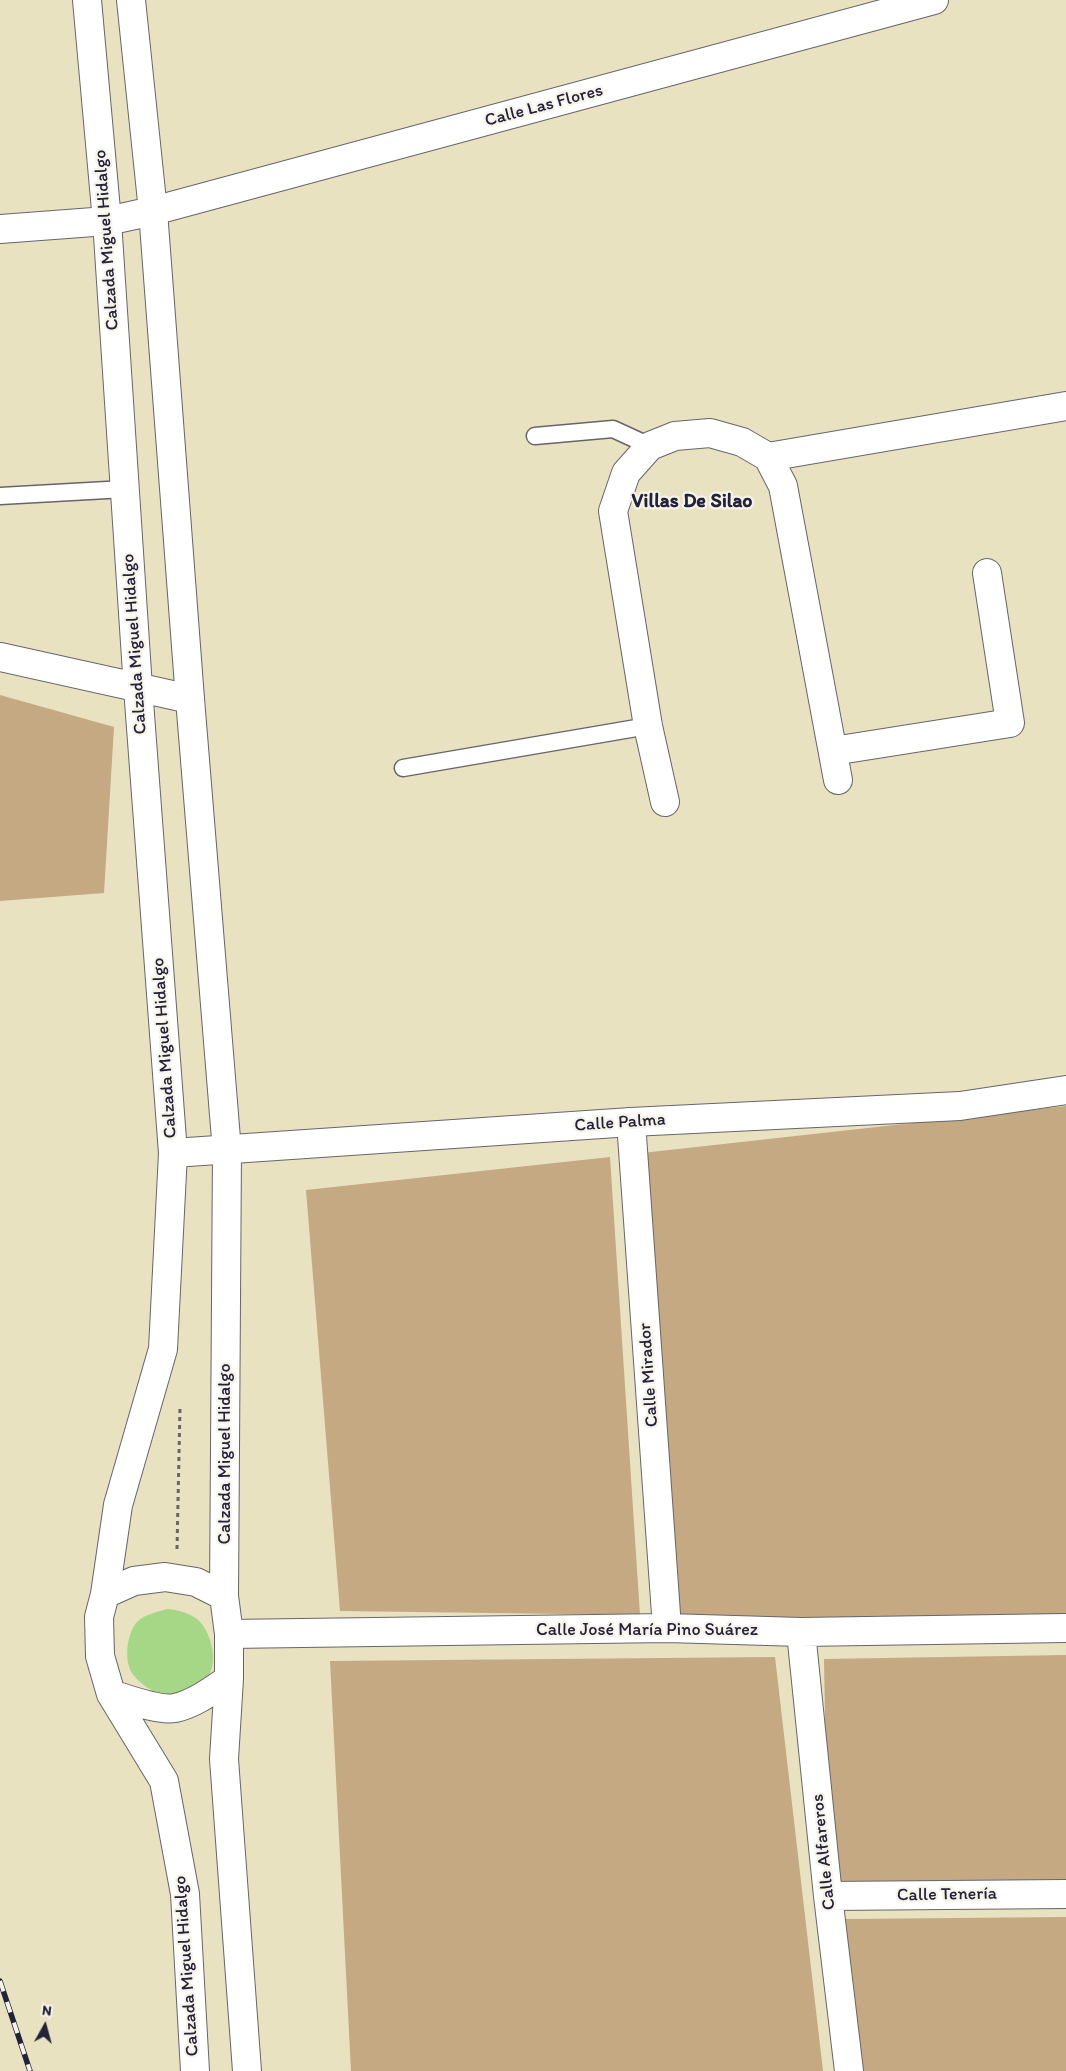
<!DOCTYPE html>
<html>
<head>
<meta charset="utf-8">
<style>
	body { margin:0 }
	#map { position:relative; width:1066px; height:2071px; overflow:hidden; background:#e8e2c1; font-family:Itim,sans-serif }
	canvas { display:block }
	.north { position:absolute; left:20px; top:2001px; width:50px; height:50px; -webkit-text-stroke:4px #f7f3e8; paint-order:stroke; rotate:7deg; font-size:14px; font-weight:700; line-height:20px; text-align:center; color:#22223b }
	.north::after { content:''; display:block; margin:auto; width:18px; height:22px; background:#22223b; clip-path:polygon(50% 0,100% 100%,50% 72%,0 100%) }
</style>
</head>
<body>
<div id="map">
<canvas width="1066" height="2071"></canvas>
<div class="north">N</div>
</div>
<script>
const c = document.querySelector('canvas').getContext('2d');
c.lineJoin = 'round';
function paint(path, color) { c.fillStyle = color; c.fill(path, 'evenodd'); }
function stroke(path, color, width, dash) { c.strokeStyle = color; c.lineWidth = width; c.lineCap = dash ? 'butt' : 'round'; c.setLineDash(dash || []); c.stroke(path); }
function drawText(font, color, halo, rows, align = 'center') {
  c.font = font + ' Itim,sans-serif'; c.lineWidth = 4.5; c.setLineDash([]); c.textBaseline = 'middle'; c.strokeStyle = halo; c.fillStyle = color; for (const [text, x, y, turn = 0] of rows) {
    c.save(); c.translate(x, y); c.rotate((+turn || 0) * Math.PI / 180); c.textAlign = isNaN(turn) ? turn : align; if (halo) c.strokeText(text, 0, 0); c.fillText(text, 0, 0); c.restore();
  }
}
paint(new Path2D(`
	M167 1609C179 1610 194 1614 201 1623 212 1636 218 1663 208 1677 204 1683 199 1685 193 1688 187 1690 181 1694 175 1695 160 1697 145 1688 135 1677 123 1664 126 1637 136 1623 143 1615 157 1612 167 1609Z`), '#a5d786');
paint(new Path2D(`
	M0 695 114 727 104 893 0 901Z
	M1066 1106V1628H667L633 1154Z
	M610 1157 640 1615 340 1611 306 1190Z
	M1066 1655V1884L828 1896 824 1659Z
	M775 1657 823 2071H351L330 1661Z
	M1066 1917V2071H863L844 1919Z`), '#c5a982');
const lane = new Path2D(`
	M535 436 613 429 650 446
	M0 496 125 489
	M403 768 648 726`);
const street = new Path2D(`
	M0 229 107 221 153 211 934 0
	M768 457 1066 406
	M833 751 1010 723 987 573
	M665 802 648 726 613 511 626 473 650 446 675 436 710 433 742 442 768 457 783 486 838 780
	M631 1122 667 1628
	M801 1632 828 1896 849 2071
	M229 1634 667 1628 801 1632 1066 1628
	M828 1896 1066 1894`);
const secondary = new Path2D(`
	M0 657 190 699
	M173 1153 631 1122 960 1106 1066 1090`);
const primary = new Path2D(`
	M87 0 107 221 138 688 173 1153 163 1349 118 1505 105 1594 99 1617 100 1656 111 1694 164 1781 185 1894 195 2071
	M131 0 153 211 190 699 227 1151 224 1596 229 1634V1679L224 1759 247 2071
	M105 1594 134 1581 165 1577 196 1582 224 1596
	M111 1694C127 1699 158 1711 175 1708 194 1704 213 1690 229 1679`);
stroke(lane, '#67656a', 19);
stroke(street, '#67656a', 30);
stroke(secondary, '#67656a', 30);
stroke(primary, '#67656a', 30);
stroke(new Path2D(`
	M177 1549 180 1407`), '#67656a', 3, [4, 4]);
stroke(lane, '#fff', 16);
stroke(street, '#fff', 28);
stroke(secondary, '#fff', 28);
stroke(primary, '#fff', 28);
const rail = new Path2D(`
	M0 1981 30 2071`);
stroke(rail, '#22223b', 5.5);
stroke(rail, '#f7f3e8', 4, [11]);
drawText('18px', '#22223b', '#f7f3e8', [
	["Calle Las Flores",544,106,-15],
	["Calzada Miguel Hidalgo",107,240,-94],
	["Calzada Miguel Hidalgo",135,644,-94],
	["Calzada Miguel Hidalgo",165,1048,-94],
	["Calle Palma",620,1123,-4],
	["Calle Mirador",649,1375,-94],
	["Calzada Miguel Hidalgo",225,1454,-90],
	["Calle José María Pino Suárez",647,1630],
	["Calle Alfareros",824,1852,-96],
	["Calle Tenería",947,1895,-1],
	["Calzada Miguel Hidalgo",187,1966,-94]
]);
drawText('bold 20px', '#22223b', '#f7f3e8', [
	["Villas De Silao",692,502]
]);
</script>
</body>
</html>
